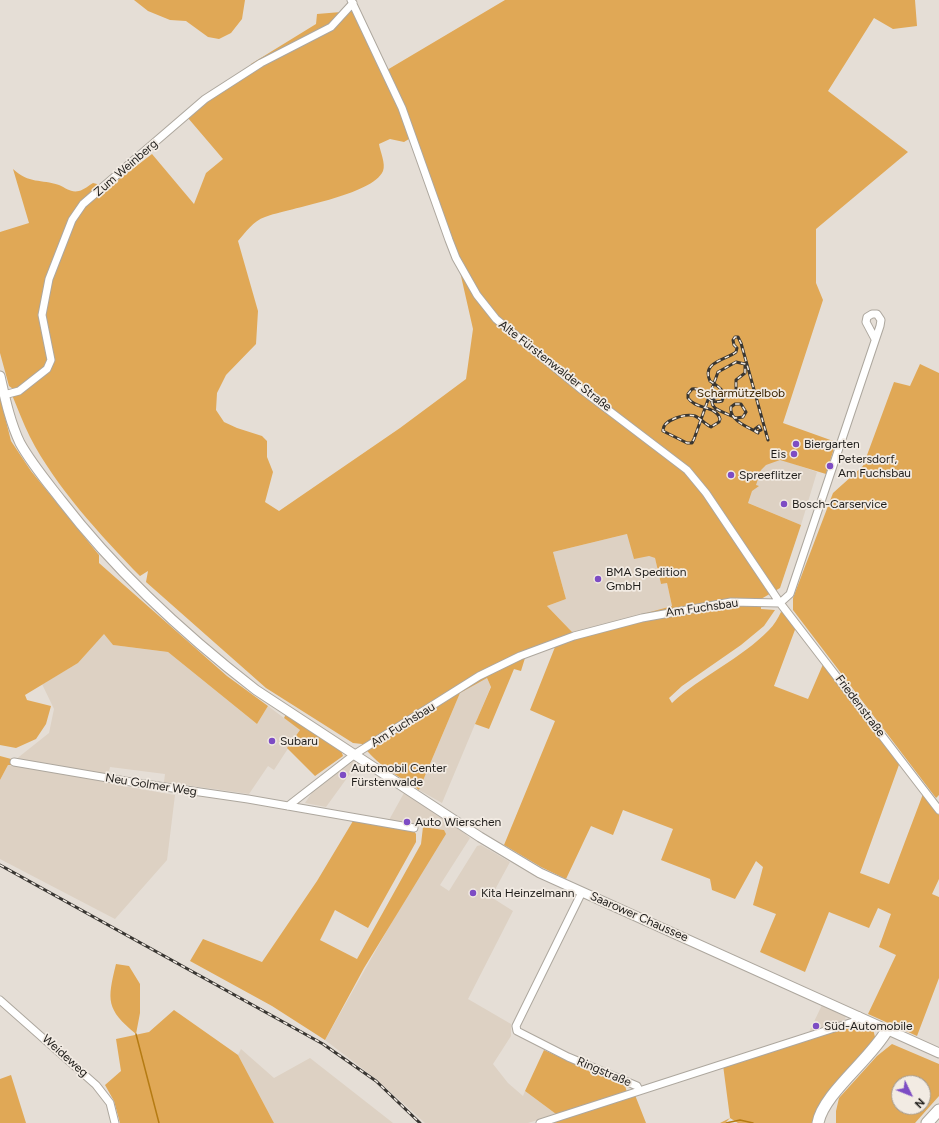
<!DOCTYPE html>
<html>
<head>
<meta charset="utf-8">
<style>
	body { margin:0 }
	#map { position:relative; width:939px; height:1123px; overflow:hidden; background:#e5ded6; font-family:Figtree,sans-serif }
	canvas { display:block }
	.north { position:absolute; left:891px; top:1075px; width:40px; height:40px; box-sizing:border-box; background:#f2ebe3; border:1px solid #9e9993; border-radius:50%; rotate:133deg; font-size:11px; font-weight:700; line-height:16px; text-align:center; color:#1f1d1a }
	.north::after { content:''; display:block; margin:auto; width:14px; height:18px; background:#7d4cc4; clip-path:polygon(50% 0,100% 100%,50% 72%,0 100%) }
</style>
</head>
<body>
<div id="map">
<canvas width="939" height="1123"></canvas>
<div class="north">N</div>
</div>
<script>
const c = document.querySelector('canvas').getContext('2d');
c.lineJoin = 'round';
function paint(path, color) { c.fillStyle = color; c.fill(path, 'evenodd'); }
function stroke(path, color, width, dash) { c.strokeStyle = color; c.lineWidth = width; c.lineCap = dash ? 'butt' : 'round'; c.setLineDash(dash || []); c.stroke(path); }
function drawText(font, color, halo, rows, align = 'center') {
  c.font = font + ' Figtree,sans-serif'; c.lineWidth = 3.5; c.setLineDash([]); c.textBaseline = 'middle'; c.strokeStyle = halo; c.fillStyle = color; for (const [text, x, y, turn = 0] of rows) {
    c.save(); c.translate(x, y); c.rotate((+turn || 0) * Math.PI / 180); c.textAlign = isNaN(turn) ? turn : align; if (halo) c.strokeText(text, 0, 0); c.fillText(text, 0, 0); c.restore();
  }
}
paint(new Path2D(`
	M732 442 817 472 801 525 722 492Z
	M627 534 649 556 655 558 661 584 667 583 672 606 573 633 547 606 566 599 553 552Z
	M104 633 113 645 168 652 257 724 268 706 300 730 274 770 268 766 249 794 164 782 165 774 110 767 109 772 105 774 15 760 49 733 54 709 42 684 78 663Z
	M486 677 491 686 442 803 419 790 460 693Z
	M354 760 363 766 355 767 326 807 305 803 313 791Z
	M8 765 117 782V785L175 795 167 860 115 919 0 859V780Z
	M404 793 462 831 470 838 440 885 449 891 477 846 481 845 510 862 491 897 513 911 468 999 511 1024V1036L493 1064 508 1083 523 1096 525 1091 556 1114 528 1123H425L376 1079 325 1040 444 830 389 820Z
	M822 1005 846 1016 845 1020 809 1032Z
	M241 1049 274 1078 310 1058 393 1123H274L238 1055Z`), '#ddd1c3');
paint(new Path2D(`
	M134 0H245L242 19 231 33 219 39 208 37 186 21 170 20 148 11Z
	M505 0H915L917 26 893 29 874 18 828 91 908 152 816 229V283L823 300 783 423 836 442 826 474 780 460 766 465 761 470 756 485 759 486 752 491 748 503 801 525 780 588 761 599V609L775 610 764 626 741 645 682 686 669 698 672 703C701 676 741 659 769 630 774 625 778 618 781 612L785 613 796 627 774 686 808 699 824 662 900 762 860 873 889 884 923 794 939 815V879L932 894 939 897V978L917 1036 868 1014 896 955 879 947 891 914 878 908 869 928 829 912 805 972 760 952 776 914 753 905 763 867 756 861 735 899 712 890 710 879 661 860 673 829 623 810 613 835 591 826 566 879 541 867 504 845 555 721 530 710 555 647 525 658 521 671 514 669 489 729 475 724 491 687 487 678 460 693 419 790C400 777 375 764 362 744L353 743 266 688 146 582 148 571 140 576C101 536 55 486 30 437 23 423 18 409 12 395L16 391 9 386 0 353V232L29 223 13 169C29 184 41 179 59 185 66 188 71 193 79 191 84 190 89 185 93 183L109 187 152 154 194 204 206 173 223 159 188 118 214 96 255 69 251 64 316 24 317 14 353 11 399 108 409 139 404 142 390 139 379 144C380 151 386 164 383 171 373 195 289 208 265 217 253 221 246 232 238 241L258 311 256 344 226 375 217 393 216 410 224 422 237 428 262 436 267 441V457L273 472 265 502 279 511 400 428 466 379 473 329 456 254 387 70ZM627 534 634 559 649 556 655 558 661 584 667 583 672 606 573 633 547 606 566 599 553 552Z
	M920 364 939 373V795L936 798 793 610V598L833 493 863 466 894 382 910 386Z
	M0 397 11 441 31 471 99 555V563L227 676 268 706 257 724 168 652 113 645 104 634 78 663 25 695 27 700 51 706 46 724 36 739 16 748 0 745Z
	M286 714 341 750 343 756 315 776 287 748 300 730 284 718Z
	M0 756 15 760 14 765H8L0 780Z
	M353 821 414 831 416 834V842L368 928 335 910 320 940 357 959 421 844 423 827 444 830 446 834 364 968 325 1040 272 1006 190 961 203 939 262 962 317 881Z
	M116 964 129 966 140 984V1013L136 1034C106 1009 107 1001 116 964Z
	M174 1010 238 1055 274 1123H120L114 1101 105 1085 121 1071 116 1039 149 1032Z
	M857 1023 873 1029 875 1037 870 1048 814 1123H738L730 1118 725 1123H720L730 1118 723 1065Z
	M892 1044 939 1064V1096L915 1123H836V1111L839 1098 877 1056ZM899 1083H923V1107H899Z
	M544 1050 625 1086 627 1092 556 1114 525 1091Z
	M11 1075 26 1123H0V1079Z
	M635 1095 646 1123H551Z`), '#e0a856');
stroke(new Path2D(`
	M136 1034 159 1123
	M726 1123 740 1120 753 1123`), '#b57b13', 1.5);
const minor = new Path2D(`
	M351 0 402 108 449 240 456 258 477 295 496 319 582 390 687 470 706 493 780 603 939 810
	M4 395 19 391 47 369 51 360 42 315 49 279 72 220 83 204 205 99 261 63 331 27 353 3
	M14 762 131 782 248 799 414 828
	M288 806 355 754 479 676 520 656 574 636 642 618 731 602 780 603 790 594 880 326 881 320 877 314H872L867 317 866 322 875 339
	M582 892 516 1026 517 1031 568 1057 637 1086 639 1090
	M0 1000 96 1085 110 1103 115 1123
	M540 1123 853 1022 859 1016`);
const major = new Path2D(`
	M0 376C5 398 10 422 20 443 31 463 47 482 61 500 115 570 185 635 256 690L480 837 540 873 939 1053`);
const highway = new Path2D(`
	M818 1123C823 1094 871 1059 887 1030
	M927 1123 939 1110`);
stroke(minor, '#ada79e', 9);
stroke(major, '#ada79e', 11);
stroke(highway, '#ada79e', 13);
stroke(minor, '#fff', 7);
stroke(major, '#fff', 9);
stroke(highway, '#fff', 11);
const rail = new Path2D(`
	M758 433 756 432 755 429 759 426 761 430 757 432C747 427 729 420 731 407L735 404H741L746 412 743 417 736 418C730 415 719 411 715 408 705 398 722 394 729 395L736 390V380L745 373V364L736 362 718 372C710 394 702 417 694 439L692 443H687L663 431C662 420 686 413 695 416 700 418 705 424 711 427L719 422 720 419C716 405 696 410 688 398V394L692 389C706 387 705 406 722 401 727 391 718 386 710 381 701 362 726 360 736 352L737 348 734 345 733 340 735 337H738L741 343 768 440
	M0 865 323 1044 376 1081 420 1123`);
stroke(rail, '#393632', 3);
stroke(rail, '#f2ebe3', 1.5, [4.5]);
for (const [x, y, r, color] of [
	[796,444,4,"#7d4cc4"],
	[794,454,4,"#7d4cc4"],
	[830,466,4,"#7d4cc4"],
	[731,475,4,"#7d4cc4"],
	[784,504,4,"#7d4cc4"],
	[598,579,4,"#7d4cc4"],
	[272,741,4,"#7d4cc4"],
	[343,775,4,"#7d4cc4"],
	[407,822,4,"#7d4cc4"],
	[473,893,4,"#7d4cc4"],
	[816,1026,4,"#7d4cc4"]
]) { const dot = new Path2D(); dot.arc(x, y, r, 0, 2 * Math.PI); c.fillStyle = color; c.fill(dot); stroke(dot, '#f2ebe3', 1.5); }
drawText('12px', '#1f1d1a', '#f2ebe3', [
	["Zum Weinberg",126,168,-41],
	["Alte Fürstenwalder Straße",555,366,38],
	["Am Fuchsbau",702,608,-8],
	["Friedenstraße",860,706,53],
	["Am Fuchsbau",403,725,-32],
	["Neu Golmer Weg",151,785,9],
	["Saarower Chaussee",639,917,24],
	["Weideweg",65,1056,42],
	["Ringstraße",604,1072,23]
]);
drawText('12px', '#3d2500', '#f2ebe3', [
	["Scharmützelbob",741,393]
]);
drawText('12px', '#1f1d1a', '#f2ebe3', [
	["Biergarten",804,444],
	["Eis",786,454,"right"],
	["Petersdorf,",838,459],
	["Am Fuchsbau",838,473],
	["Spreeflitzer",739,475],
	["Bosch-Carservice",792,504],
	["BMA Spedition",606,572],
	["GmbH",606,586],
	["Subaru",280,741],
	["Automobil Center",351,768],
	["Fürstenwalde",351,782],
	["Auto Wierschen",415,822],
	["Kita Heinzelmann",481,893],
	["Süd-Automobile",824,1026]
], 'left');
</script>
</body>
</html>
